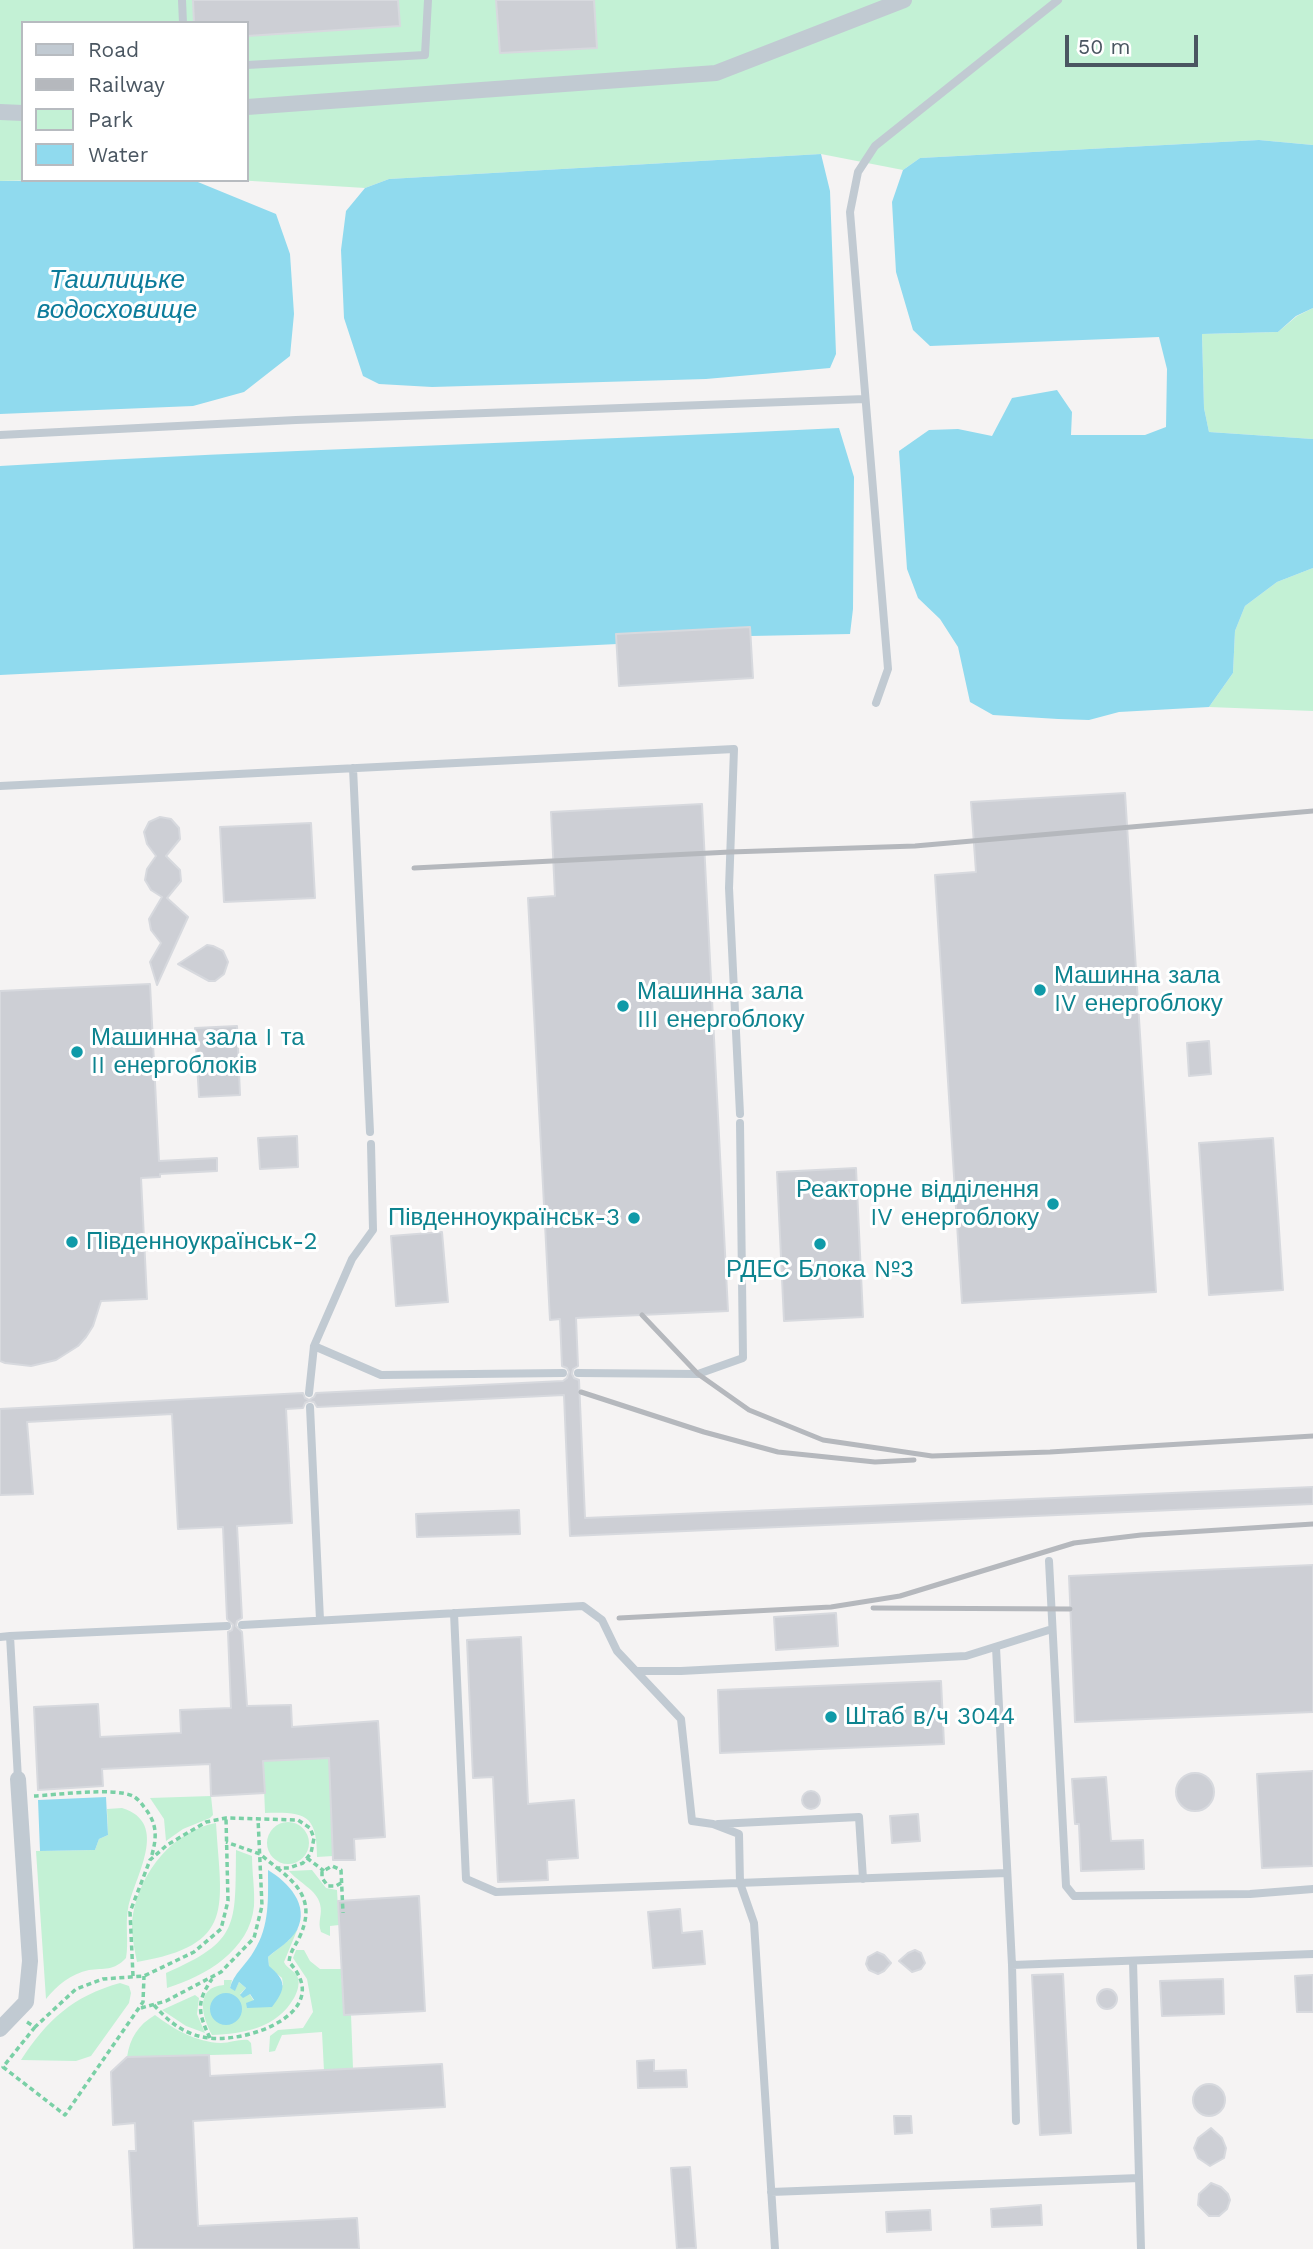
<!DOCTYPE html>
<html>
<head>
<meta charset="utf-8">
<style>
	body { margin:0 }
	#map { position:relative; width:1313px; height:2249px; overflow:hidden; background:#f5f3f3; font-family:"Work Sans",sans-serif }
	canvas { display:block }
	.legend { position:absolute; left:21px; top:21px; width:228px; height:161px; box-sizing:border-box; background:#fff; border:2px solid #b7bbc0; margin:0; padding:9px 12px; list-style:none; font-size:21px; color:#4a5661 }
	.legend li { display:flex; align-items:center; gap:14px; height:35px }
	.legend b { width:35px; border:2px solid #b7bbc0 }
	.scale { position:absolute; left:1065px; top:35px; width:133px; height:32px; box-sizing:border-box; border:4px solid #4a5661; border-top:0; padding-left:9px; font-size:21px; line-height:24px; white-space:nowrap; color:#4a5661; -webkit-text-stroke:5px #fff; paint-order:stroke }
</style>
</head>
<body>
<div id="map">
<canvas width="1313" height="2249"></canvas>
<ul class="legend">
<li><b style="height:9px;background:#c1cad2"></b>Road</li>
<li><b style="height:9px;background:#b5b8bd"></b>Railway</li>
<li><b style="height:19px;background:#c3f1d5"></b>Park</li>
<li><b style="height:19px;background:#90daee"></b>Water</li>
</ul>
<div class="scale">50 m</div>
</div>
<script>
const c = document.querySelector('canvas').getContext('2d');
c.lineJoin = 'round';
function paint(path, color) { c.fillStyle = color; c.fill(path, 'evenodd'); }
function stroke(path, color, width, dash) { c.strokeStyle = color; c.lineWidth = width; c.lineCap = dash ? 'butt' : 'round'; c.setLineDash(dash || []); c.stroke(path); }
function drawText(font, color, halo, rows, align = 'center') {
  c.font = font + ' "Work Sans",sans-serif'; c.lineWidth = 6; c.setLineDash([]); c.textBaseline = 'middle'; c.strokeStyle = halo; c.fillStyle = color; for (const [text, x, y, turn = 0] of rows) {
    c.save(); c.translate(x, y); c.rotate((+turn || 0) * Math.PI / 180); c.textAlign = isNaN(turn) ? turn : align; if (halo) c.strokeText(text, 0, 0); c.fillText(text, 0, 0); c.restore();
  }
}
paint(new Path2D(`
	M0 0H1313V145L1259 140 920 158 903 170 821 154 389 179 365 188 236 180H247V23H23V180H39L0 181Z
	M1313 308V439L1209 432 1204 408 1202 334 1278 332 1297 316Z
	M1313 568V711L1209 707 1233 673 1235 631 1245 606 1277 582Z
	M329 1758 333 1856 317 1857C317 1814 305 1812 265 1813L263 1761Z
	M211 1796 213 1815 210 1818 183 1829 166 1841 164 1819 150 1798Z
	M122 1808C171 1823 134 1877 128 1909 125 1925 129 1942 126 1958 114 1971 104 1968 89 1970 71 1974 57 1985 46 1999L36 1851 95 1850 99 1839 108 1835 107 1809Z
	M267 1843a21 21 0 1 1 42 0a21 21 0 1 1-42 0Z
	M216 1823C221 1907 237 1945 137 1962 134 1947 130 1929 133 1914 141 1871 173 1831 216 1823Z
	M236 1850 252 1856C252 1872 255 1890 254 1906 250 1950 206 1976 167 1988L166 1973C240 1941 235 1925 236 1850Z
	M312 1870 326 1888 337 1890 339 1925 330 1926V1936L321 1932C317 1921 323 1915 320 1904 317 1890 298 1882 289 1871Z
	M298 1928 284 1962C287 1969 296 1971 298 1978 300 1984 297 1993 294 1998 277 2028 243 2034 212 2035 202 2017 194 1987 224 1985V1980H232L230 1988 235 1990 239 1982 246 1988 240 1994 249 1993 254 2001 247 2008 283 1985 282 1978 269 1967 268 1957 289 1940Z
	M296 1950H304L310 1961 320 1969H341L344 2014H351L353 2069 324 2071 322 2032 282 2035 275 2051 269 2052 270 2036 278 2030 303 2028 313 2012 307 1979 293 1958Z
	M120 1983 129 1986 131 1993 129 2003 91 2056 76 2061 21 2060C47 2020 73 1996 120 1983Z
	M195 1995 199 1998 197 2014 205 2033 186 2026 162 2010Z
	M155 2015C175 2030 196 2042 221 2043 230 2043 239 2039 248 2040L251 2043 252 2054 127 2057C130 2038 138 2025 155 2015Z`), '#c3f1d5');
paint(new Path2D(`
	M1259 140 1313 145V308L1296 316 1278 332 1202 334 1204 408 1209 432 1313 439V568L1277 582 1245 606 1235 631 1233 673 1209 707 1119 712 1089 720 1058 719 993 715 970 702 958 647 940 619 918 598 907 569 899 451 929 430 958 429 992 436 1012 398 1057 390 1072 412 1071 435H1145L1166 427 1167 369 1159 337 930 346 913 330 896 272 892 202 903 170 920 158Z
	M821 154 830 191 836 354 830 368 706 379 432 387 379 384 363 376 344 318 341 250 346 211 365 188 389 179Z
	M193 180 276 214 290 254 294 314 290 356 244 392 193 406 0 414V181Z
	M839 428 854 477 853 609 850 634 751 636 750 627 617 634V644L0 675V466C280 449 560 442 839 428Z
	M106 1797 108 1835 99 1839 95 1850 40 1851 38 1800Z
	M268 1870C288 1882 310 1905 297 1930 290 1942 278 1948 268 1957L269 1966C287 1981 286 1989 272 2007L247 2008 246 2003 254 2000 250 1994 243 1998 240 1995 246 1988 239 1982 235 1991 230 1988C233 1974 247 1964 254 1951 270 1926 268 1898 268 1870Z
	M210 2009a16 16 0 1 1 32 0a16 16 0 1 1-32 0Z`), '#90daee');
const building = new Path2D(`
	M193 0H398L400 26 247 36V23H194Z
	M496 0H594L597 48 500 53Z
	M750 627 753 678 619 686 616 634Z
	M1125 793 1156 1292 962 1303 935 875 976 872 971 802Z
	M702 804 728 1311 576 1318 578 1366 573 1369 572 1374 574 1378 579 1380 585 1518 1313 1487V1504L570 1536 564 1395 317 1407 314 1402 309 1401 305 1403 303 1408 286 1409 292 1523 237 1526 242 1618 237 1621 236 1626 242 1632 247 1706 291 1705 292 1727 378 1721 385 1837 354 1839 355 1860H333L329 1758 263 1761 265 1793 211 1796 210 1764 102 1769 103 1786 38 1790 34 1707 98 1704 100 1737 181 1733 180 1710 231 1708 228 1632 232 1630 233 1625 227 1619 223 1527 178 1529 172 1414 27 1422 33 1494 0 1495V1409L303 1393 305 1398 309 1400 314 1397 316 1393 563 1381 567 1378 569 1372 567 1368 562 1366 560 1319 550 1320 528 898 555 896 551 812Z
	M160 817 171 819 179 828 180 839 166 856 180 870 181 881 167 898 188 917 157 985 150 962 161 943 151 930 149 919 162 897 151 890 145 880 147 869 156 856 147 844 144 832 149 822Z
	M311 823 315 898 224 902 220 827Z
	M207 945 213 946 223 951 228 962 224 974 215 981H209L178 964Z
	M150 984 159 1161 217 1158V1171L160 1174V1177L141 1178 147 1299 101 1301 93 1326 86 1337 78 1346 56 1360 31 1366 5 1363 0 1361V991Z
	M237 1026 240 1095 199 1097 195 1028Z
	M1209 1041 1211 1074 1189 1076 1187 1043Z
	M297 1136 298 1167 260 1169 258 1138Z
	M1273 1138 1283 1290 1209 1295 1199 1143Z
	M856 1168 863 1317 784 1321 777 1172Z
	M442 1232 448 1302 396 1306 391 1236Z
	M519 1510 520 1534 417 1537 416 1514Z
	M1313 1565V1712L1075 1722 1069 1576Z
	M836 1613 838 1646 776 1650 774 1617Z
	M521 1637 528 1804 574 1800 578 1858 547 1860 548 1880 498 1882 493 1777 473 1778 467 1640Z
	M941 1681 944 1744 720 1753 718 1690Z
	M1313 1771V1866L1262 1868 1257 1774Z
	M1176 1792a19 19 0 1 1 38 0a19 19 0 1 1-38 0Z
	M1106 1777 1111 1841 1143 1840 1144 1869 1081 1871 1079 1824H1075L1072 1779Z
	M802 1800a9 9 0 1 1 18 0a9 9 0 1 1-18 0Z
	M918 1814 920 1841 892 1843 890 1816Z
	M419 1896 425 2011 344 2015 338 1901Z
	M680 1909 682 1933 702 1931 705 1964 653 1968 648 1912Z
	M915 1950 921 1953 925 1963 921 1969 912 1972 899 1961 908 1953Z
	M877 1952 884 1955 891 1963 884 1971 878 1974 869 1970 866 1964 868 1957Z
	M1063 1974 1071 2133 1040 2135 1032 1975Z
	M1313 1975V2012H1297L1295 1976Z
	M1223 1979 1224 2014 1162 2016 1160 1981Z
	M1097 1999a10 10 0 1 1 20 0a10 10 0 1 1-20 0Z
	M209 2055 210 2076 442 2064 445 2107 193 2121 198 2226 357 2218 359 2249H134L129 2151H136L135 2123 113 2125 111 2072 127 2057Z
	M654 2060V2071L686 2070 687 2087 638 2088 637 2061Z
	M1193 2100a16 16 0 1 1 32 0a16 16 0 1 1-32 0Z
	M894 2116H911L912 2133 895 2134Z
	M1211 2128 1222 2138 1226 2148 1224 2158 1210 2166 1198 2158 1194 2148 1198 2138Z
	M690 2167 696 2248 677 2249 671 2168Z
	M1211 2183 1221 2187 1228 2194 1230 2200 1227 2209 1219 2216H1209L1198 2205 1199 2194Z
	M1041 2205 1042 2225 992 2227 991 2209Z
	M930 2210 931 2230 887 2232 886 2212Z`);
paint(building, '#cdcfd5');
stroke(building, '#d7d9de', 2);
stroke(new Path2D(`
	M34 1796C57 1795 113 1787 133 1796 137 1798 142 1804 144 1807 158 1824 157 1838 151 1858
	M307 1858 324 1871
	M341 1883 336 1886H328L322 1878V1872L332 1866 341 1870 343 1913
	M133 1976 130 1912 150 1860 167 1845 206 1822 226 1818 298 1820 310 1828 314 1838 311 1853 303 1863 289 1868H277L260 1854 226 1842
	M154 2005C167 2020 182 2033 203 2037 243 2046 337 2013 289 1962 290 1951 296 1945 300 1936 314 1905 302 1887 277 1868
	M141 2008 166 2001 221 1972 254 1938 262 1906 258 1818
	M27 2022 35 2027 76 1989 103 1979 144 1976 194 1952 221 1929 228 1901 226 1818
	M35 2027 3 2067 65 2115 143 2002 144 1976
	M210 2038C198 2013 196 2002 212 1979`), '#7ad0a6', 3.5, [5, 3.5]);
stroke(new Path2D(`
	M182 0 183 23
	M247 65 425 55 428 0
	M0 435 296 420 865 399
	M876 703 888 669 850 212 858 172 875 146 1058 0
	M353 768 370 1132
	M0 786 734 749 729 888 740 1114
	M314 1346 381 1375 563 1373
	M578 1373 698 1374 743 1358 740 1123
	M309 1393 314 1346 352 1259 373 1230 371 1144
	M310 1407 320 1620
	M1049 1561 1066 1886 1074 1896 1250 1894 1313 1889
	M454 1613 466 1879 496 1892 1007 1873
	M242 1625 583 1606 602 1620 617 1651 681 1719 692 1821 713 1824 739 1834 740 1883 754 1923 775 2249
	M10 1636 227 1626
	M0 1637 10 1636 18 1779
	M996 1647 1012 1965 1016 2121
	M637 1671H681L966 1656 1052 1629
	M718 1824 859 1817 863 1879
	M1133 1961 1141 2249
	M1012 1965 1313 1954
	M771 2192 1139 2178`), '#c1cad2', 8);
stroke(new Path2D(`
	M247 107 716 73 904 0
	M0 112 23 113
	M0 2029 26 2002 30 1961 18 1779`), '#c1cad2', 16);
stroke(new Path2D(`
	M414 868 730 852 915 846 1313 811
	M642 1315 698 1374 749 1410 823 1440 932 1456 1050 1452 1313 1436
	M581 1392 704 1432 778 1452 875 1462 914 1460
	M873 1608 1070 1609
	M619 1618 831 1607 900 1596 1074 1543 1141 1535 1313 1524`), '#b5b8bd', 5);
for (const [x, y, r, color] of [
	[1040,990,7,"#0f9aa8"],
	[623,1006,7,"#0f9aa8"],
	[77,1052,7,"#0f9aa8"],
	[1053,1204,7,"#0f9aa8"],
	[634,1218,7,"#0f9aa8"],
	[72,1242,7,"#0f9aa8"],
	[820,1244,7,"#0f9aa8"],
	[831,1717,7,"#0f9aa8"]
]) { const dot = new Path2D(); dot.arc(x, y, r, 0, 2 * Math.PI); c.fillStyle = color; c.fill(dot); stroke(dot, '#fff', 2.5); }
drawText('24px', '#0d838f', '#fff', [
	["Машинна зала",1054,976],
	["IV енергоблоку",1054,1004],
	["Машинна зала",637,992],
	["III енергоблоку",637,1020],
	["Машинна зала I та",91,1038],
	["II енергоблоків",91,1066],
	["Реакторне відділення",1039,1190,"right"],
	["IV енергоблоку",1039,1218,"right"],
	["Південноукраїнськ-3",620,1218,"right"],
	["Південноукраїнськ-2",86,1242],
	["РДЕС Блока №3",820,1270,"center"],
	["Штаб в/ч 3044",845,1717]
], 'left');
drawText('italic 26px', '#0c7c9b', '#fff', [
	["Ташлицьке",117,280],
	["водосховище",117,310]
]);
</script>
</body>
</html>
